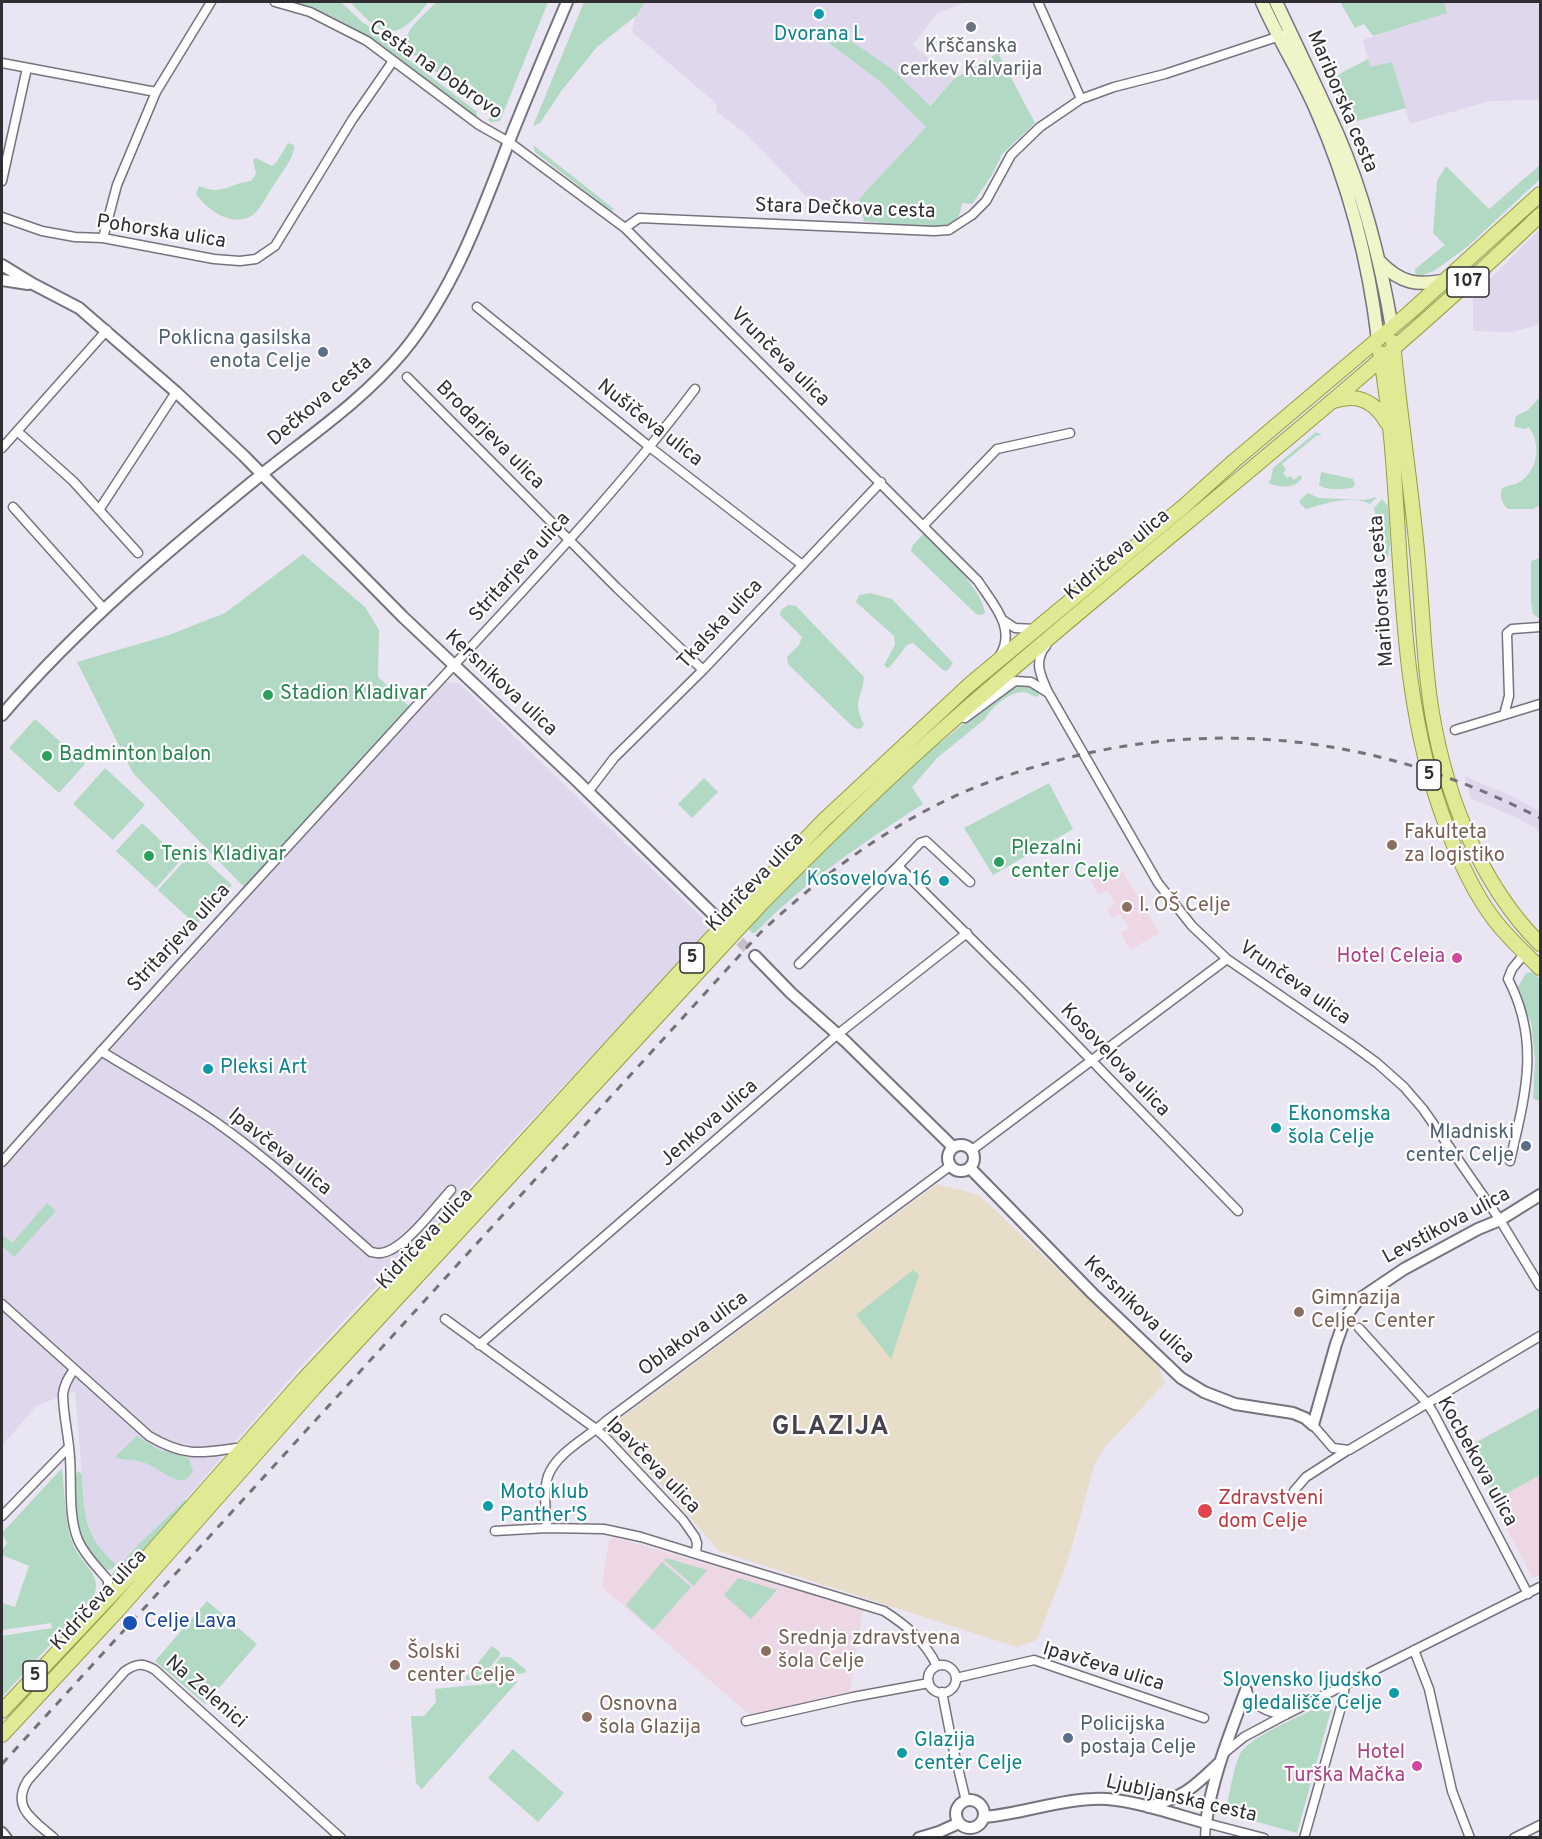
<!DOCTYPE html>
<html>
<head>
<meta charset="utf-8">
<style>
	body { margin:0 }
	#map { position:relative; width:1542px; height:1839px; overflow:hidden; background:#eae5f2; font-family:Overpass,sans-serif }
	canvas { display:block }
	.frame { position:absolute; inset:0; border:3px solid #302e33; pointer-events:none }
</style>
</head>
<body>
<div id="map">
<canvas width="1542" height="1839"></canvas>
<div class="frame"></div>
</div>
<script>
const c = document.querySelector('canvas').getContext('2d');
c.lineJoin = 'round';
function paint(path, color) { c.fillStyle = color; c.fill(path, 'evenodd'); }
function stroke(path, color, width, dash) { c.strokeStyle = color; c.lineWidth = width; c.lineCap = dash ? 'butt' : 'round'; c.setLineDash(dash || []); c.stroke(path); }
function drawText(font, color, halo, rows, align = 'center') {
  c.font = font + ' Overpass,sans-serif'; c.lineWidth = 4.5; c.setLineDash([]); c.textBaseline = 'middle'; c.strokeStyle = halo; c.fillStyle = color; for (const [text, x, y, turn = 0] of rows) {
    c.save(); c.translate(x, y); c.rotate((+turn || 0) * Math.PI / 180); c.textAlign = isNaN(turn) ? turn : align; if (halo) c.strokeText(text, 0, 0); c.fillText(text, 0, 0); c.restore();
  }
}
paint(new Path2D(`
	M638 2H967L938 13 913 45 954 79 918 117 926 127 852 207 806 196 745 133 717 112 716 103 632 32Z
	M1444 2H1540V100L1490 101 1410 124 1392 63 1370 68 1363 40 1447 13Z
	M1540 229V324L1513 332 1473 331V296Z
	M435 681 459 683 712 927 293 1375 185 1500 121 1563 116 1564 101 1551 91 1534 85 1513 75 1391 36 1406 2 1446V1161L206 928Z
	M1464 776 1510 795 1540 812V831L1516 817 1471 799Z`), '#dfd8ec');
paint(new Path2D(`
	M1118 863 1159 933 1130 950 1121 933 1129 928 1120 914 1112 918 1107 909 1115 904 1107 890 1099 895 1090 879Z
	M1540 1407V1575L1533 1578 1464 1448Z
	M613 1537 863 1609 850 1692 750 1715 602 1587 609 1541Z`), '#edd7e4');
paint(new Path2D(`
	M937 1184 979 1195 1157 1363 1165 1383 1104 1448 1094 1466 1069 1557 1037 1640 1017 1647 719 1551 664 1487 606 1429Z`), '#e7ddc8');
paint(new Path2D(`
	M293 2H341L362 22 394 42 405 57 476 111 477 116C459 110 440 91 424 79 384 48 343 16 293 2Z
	M350 2H428C423 10 416 16 409 23 385 44 367 19 350 2Z
	M436 2H548L500 121 491 122 488 120 495 112 496 109C491 105 472 87 470 83 461 81 452 81 443 76 432 70 403 52 407 37 409 26 428 12 436 2Z
	M584 2H645L637 15 597 47 562 90 540 123 533 126Z
	M1340 2H1444L1447 13 1373 36 1364 24 1355 28Z
	M828 25 893 70 930 106 954 79 998 53 1035 123 1002 154 992 175 972 204 962 203C961 213 958 221 948 225 931 231 883 223 864 221L859 199 926 127 882 83 825 40 823 34 825 28Z
	M1368 59 1370 67 1392 62 1406 108 1353 122 1330 82 1343 72Z
	M288 143 294 145C295 157 282 172 276 182 269 191 263 205 255 213 235 230 208 211 196 194L199 186C224 196 227 184 251 181L256 174 253 160 256 158 272 166 276 163Z
	M533 145 614 209H615L611 211 535 152Z
	M1540 165V179L1467 247 1434 271 1416 277 1415 269 1445 245 1433 233 1437 181 1446 166 1489 209Z
	M1538 399H1540V505L1533 509H1508C1501 503 1500 496 1502 488 1507 486 1512 485 1516 484 1538 473 1542 445 1529 427L1526 429 1514 427 1516 416 1528 410Z
	M1316 432 1322 435 1316 436 1282 464 1286 470 1283 473 1287 478 1290 476 1294 480 1300 475 1302 478C1295 489 1279 488 1268 483L1271 479 1273 468Z
	M1321 472 1353 479 1355 485 1352 488C1343 489 1327 491 1319 485Z
	M1308 493 1319 498 1365 500 1377 497 1370 504C1351 494 1325 504 1306 509L1300 504V500Z
	M1382 499 1388 506 1390 544 1388 557 1378 561V557L1383 549 1374 508Z
	M924 533 930 536C944 553 983 591 985 613L981 615 976 614 911 551 913 545Z
	M303 554 365 607 379 630 378 677 410 707 244 887 133 773 77 662 169 635 225 613Z
	M1540 558V619L1533 614 1531 602V561Z
	M870 593 892 599 953 663 947 671 943 670 913 643 907 645 890 667 887 668 884 665 895 645 894 636 856 602 859 595Z
	M788 605 796 606 864 677C862 700 852 700 864 725L860 729 854 728 788 664 787 657 799 645 802 637 780 615 781 610Z
	M1025 683 1040 692 1038 697C1033 696 1029 693 1024 692 1010 691 991 708 985 719L937 758 912 787 923 804C863 843 805 881 755 933H752L748 928 793 880 902 774 1006 689 1016 684Z
	M35 719 85 764 59 793 9 748Z
	M105 768 145 805 113 840 73 804Z
	M704 778 718 792 692 818 678 804Z
	M1049 783 1073 829 993 875 964 828Z
	M142 823 181 860 156 888 116 851Z
	M194 850 232 885 196 925 158 890Z
	M1532 972 1540 979V1101L1533 1099 1535 1059 1531 1022 1515 992 1526 973Z
	M47 1203 56 1211 14 1257 2 1246V1234L12 1243Z
	M913 1270 919 1275 891 1359 856 1315Z
	M1539 1408 1540 1475 1496 1499 1468 1447Z
	M137 1436 159 1450 184 1456 189 1459 193 1471C190 1476 186 1482 178 1480 166 1477 153 1464 139 1461 130 1459 123 1461 115 1457Z
	M62 1468C65 1491 64 1519 72 1542 79 1563 105 1575 93 1598L2 1697V1636L52 1628 51 1623 2 1630V1603L15 1607 29 1566 2 1555V1551L7 1543 2 1533Z
	M78 1471 82 1474C84 1514 84 1537 116 1564L112 1569 107 1570C100 1565 92 1557 88 1549 79 1535 69 1485 78 1471Z
	M185 1500 187 1502 117 1580 112 1579 111 1575 138 1545Z
	M666 1558 707 1570 694 1586 664 1560Z
	M662 1562 691 1587 653 1630 626 1605Z
	M738 1578 777 1590 751 1619 724 1595Z
	M207 1601 257 1644 205 1704 155 1661Z
	M492 1646 500 1652V1655L480 1679 467 1680 465 1678Z
	M501 1657H510L526 1670 525 1673 484 1677Z
	M518 1681 422 1789 416 1783 411 1716H424L436 1702 435 1689Z
	M1333 1703 1297 1833 1225 1813C1230 1794 1232 1772 1240 1754 1248 1737 1305 1714 1323 1705Z
	M513 1749 564 1793 538 1822 488 1778Z`), '#b1d9c4');
stroke(new Path2D(`
	M729 931 755 956`), '#c5c0cc', 10, [10, 5]);
const minor = new Path2D(`
	M275 2 310 12 367 41 479 125 509 142 625 228 978 581C992 603 1017 628 1000 655
	M1038 2 1081 99
	M2 63 156 92
	M2 181 27 68
	M2 217 42 231 75 237 103 238 214 259 240 261 256 259 275 246 352 120 393 61
	M625 228 639 218 934 231 949 230 972 215 986 201 1011 155 1040 127 1081 99 1114 87 1165 74 1283 35
	M103 238 117 185 156 92 211 2
	M477 307 651 448 801 564
	M407 377 617 588 703 670
	M17 431 73 481 138 553
	M2 448 107 330
	M13 507 104 609
	M99 510 176 392
	M924 525 997 449 1070 433
	M1003 620 1015 628 1035 629
	M1046 646C1033 661 1041 677 1048 692L1158 883 1192 926 1227 959 1351 1044 1377 1063 1404 1087 1423 1109 1500 1220 1540 1286
	M1504 715 1509 696 1507 633 1512 629 1540 627
	M965 718 1015 681 1031 682 1047 692
	M1455 730 1540 704
	M588 792 614 758 703 670 881 482
	M970 882 926 841 920 843 898 866 1022 989 1238 1211
	M799 964 898 866
	M101 1051C133 1071 166 1089 198 1110 261 1151 315 1203 371 1252 374 1252 377 1254 380 1253 403 1252 436 1206 451 1190
	M972 1150 1227 959
	M1510 1161C1525 1096 1541 1042 1508 979L1512 969 1525 953
	M2 1162C132 1015 266 871 398 726 499 615 605 508 695 389
	M2 1304 149 1436C186 1458 202 1453 243 1447
	M445 1319 596 1429 607 1439 683 1520 695 1537 697 1543 696 1554 641 1537 604 1529 547 1528
	M1359 1328 1427 1403 1434 1414 1528 1594
	M479 1345 838 1034 967 933
	M74 1369C69 1377 64 1384 63 1394 63 1415 69 1437 70 1458 72 1484 68 1515 78 1540 85 1556 98 1568 108 1580V1597
	M1313 1425 1333 1448 1349 1450 1540 1336
	M1294 1491 1306 1477 1348 1450
	M2 1516 69 1447
	M495 1531 547 1528C546 1512 543 1492 548 1476 557 1452 587 1438 606 1421L950 1166
	M696 1554 884 1611C906 1625 925 1641 937 1666
	M1414 1650 1429 1689 1452 1791 1470 1838
	M928 1679a14 14 0 1 1 28 0a14 14 0 1 1-28 0Z
	M956 1678 1034 1660 1204 1718
	M1246 1690C1254 1707 1267 1712 1285 1715
	M942 1692 952 1743 966 1801
	M746 1721 853 1697 929 1683
	M1223 1754 1244 1737 1285 1715 1540 1587
	M54 1838C34 1820 10 1808 28 1780L125 1671C137 1663 143 1663 155 1670L341 1838
	M1205 1838 1206 1823 1264 1838
	M1304 1838 1341 1707 1345 1686
	M1514 1838 1540 1825`);
const tertiary = new Path2D(`
	M2 265 33 284 79 308 176 392 244 456 403 617 575 779 717 918
	M2 280 28 284
	M2 715C79 625 170 549 262 474 311 435 363 400 403 352 453 291 480 217 508 144 527 96 547 49 567 2
	M755 956 791 993 845 1041 953 1147
	M948 1158a13 13 0 1 1 26 0a13 13 0 1 1-26 0Z
	M970 1168 1093 1294 1181 1378 1204 1392 1235 1404 1293 1413 1305 1418 1313 1425 1336 1344 1346 1316 1358 1300 1404 1269 1478 1229 1500 1220 1540 1195
	M956 1814a14 14 0 1 1 28 0a14 14 0 1 1-28 0Z
	M1148 1807C1183 1797 1192 1789 1218 1764
	M984 1817C1021 1814 1057 1800 1093 1799 1126 1797 1173 1814 1206 1823 1212 1777 1230 1734 1246 1690
	M2 1833 6 1838
	M919 1838 939 1832 959 1823`);
const secondary = new Path2D(`
	M1262 2C1278 39 1301 74 1317 112 1348 183 1369 262 1378 340
	M1276 2C1297 46 1318 90 1338 135 1364 195 1381 263 1392 328
	M1379 261C1401 284 1417 286 1447 280`);
const primary = new Path2D(`
	M1393 342C1400 419 1413 496 1419 573 1423 620 1424 666 1432 713 1446 796 1480 884 1540 944
	M1380 353C1408 510 1388 674 1446 825 1458 858 1472 890 1493 918 1507 937 1524 952 1540 968
	M1334 401C1357 393 1375 401 1387 423
	M2 1711 149 1555 304 1379 459 1214 696 954 824 820 969 685 1183 507 1234 461 1409 313 1540 194
	M2 1735 118 1610 314 1388 761 904C819 845 879 786 942 730 1139 556 1350 397 1540 215`);
stroke(minor, '#76727e', 11);
stroke(tertiary, '#76727e', 14);
stroke(secondary, '#76727e', 15);
stroke(primary, '#959e43', 16);
stroke(minor, '#fff', 8);
stroke(tertiary, '#fff', 10);
stroke(secondary, '#f0f4c9', 12);
stroke(primary, '#e0e993', 14);
stroke(new Path2D(`
	M2 1764 760 933C821 876 887 826 964 792 999 777 1035 766 1071 757 1234 717 1393 742 1540 818`), '#747179', 3, [8, 8]);
for (const [x, y, r, color] of [
	[819,14,6,"#0f9aa8"],
	[971,27,6,"#6b7280"],
	[323,352,6,"#5c6f8a"],
	[268,695,6,"#2e9e5b"],
	[47,756,6,"#2e9e5b"],
	[1392,845,6,"#8d6e63"],
	[149,856,6,"#2e9e5b"],
	[999,862,6,"#2e9e5b"],
	[944,881,6,"#0f9aa8"],
	[1127,907,6,"#8d6e63"],
	[1457,958,6,"#d1479c"],
	[208,1069,6,"#0f9aa8"],
	[1276,1128,6,"#0f9aa8"],
	[1526,1146,6,"#5c6f8a"],
	[1299,1312,6,"#8d6e63"],
	[488,1506,6,"#0f9aa8"],
	[1205,1511,8,"#e0444e"],
	[130,1623,8,"#1a4fb4"],
	[766,1651,6,"#8d6e63"],
	[395,1665,6,"#8d6e63"],
	[1394,1693,6,"#0f9aa8"],
	[587,1717,6,"#8d6e63"],
	[1068,1738,6,"#5c6f8a"],
	[902,1753,6,"#0f9aa8"],
	[1417,1766,6,"#d1479c"]
]) { const dot = new Path2D(); dot.arc(x, y, r, 0, 2 * Math.PI); c.fillStyle = color; c.fill(dot); stroke(dot, '#fff', 2); }
for (const [x, y, w] of [
	[1468,282,42],
	[1429,775,24],
	[692,958,24],
	[35,1676,24]
]) { const box = new Path2D(); box.roundRect(x - w / 2, y - 15, w, 30, 4.5); c.fillStyle = '#fff'; c.fill(box); stroke(box, '#302e33', 1.5); }
drawText('bold 18px', '#302e33', null, [
	["107",1468,282],
	["5",1429,775],
	["5",692,958],
	["5",35,1676]
]);
drawText('20px', '#0d838f', '#fff', [
	["Dvorana L",819,36,"center"],
	["Kosovelova 16",932,881,"right"],
	["Pleksi Art",220,1069],
	["Ekonomska",1288,1116],
	["šola Celje",1288,1139],
	["Moto klub",500,1494],
	["Panther'S",500,1517],
	["Slovensko ljudsko",1382,1682,"right"],
	["gledališče Celje",1382,1705,"right"],
	["Glazija",914,1742],
	["center Celje",914,1765]
], 'left');
drawText('20px', '#5b616d', '#fff', [
	["Krščanska",971,48],
	["cerkev Kalvarija",971,71]
]);
drawText('20px', '#302e33', '#fff', [
	["Cesta na Dobrovo",435,71,35],
	["Mariborska cesta",1341,102,67],
	["Stara Dečkova cesta",845,210,2],
	["Pohorska ulica",161,233,9],
	["Vrunčeva ulica",779,358,45],
	["Dečkova cesta",321,402,-40],
	["Nušičeva ulica",649,424,38],
	["Brodarjeva ulica",489,436,45],
	["Kidričeva ulica",1118,556,-40],
	["Stritarjeva ulica",521,568,-48],
	["Mariborska cesta",1383,591,-94],
	["Tkalska ulica",721,625,-47],
	["Kersnikova ulica",500,684,43],
	["Kidričeva ulica",756,883,-46],
	["Stritarjeva ulica",180,939,-47],
	["Vrunčeva ulica",1294,984,35],
	["Kosovelova ulica",1114,1061,46],
	["Jenkova ulica",710,1124,-41],
	["Ipavčeva ulica",279,1153,39],
	["Levstikova ulica",1447,1227,-28],
	["Kidričeva ulica",426,1240,-47],
	["Kersnikova ulica",1138,1311,44],
	["Oblakova ulica",694,1335,-36],
	["Kocbekova ulica",1476,1462,61],
	["Ipavčeva ulica",652,1466,46],
	["Kidričeva ulica",100,1601,-47],
	["Ipavčeva ulica",1103,1668,17],
	["Na Zelenici",205,1693,41],
	["Ljubljanska cesta",1181,1800,13]
]);
drawText('20px', '#4e5e75', '#fff', [
	["Poklicna gasilska",311,340],
	["enota Celje",311,363],
	["Mladniski",1514,1134],
	["center Celje",1514,1157],
	["Policijska",1080,1726,"left"],
	["postaja Celje",1080,1749,"left"]
], 'right');
drawText('20px', '#27864d', '#fff', [
	["Stadion Kladivar",280,695],
	["Badminton balon",59,756],
	["Plezalni",1011,850],
	["center Celje",1011,873],
	["Tenis Kladivar",161,856]
], 'left');
drawText('20px', '#785e54', '#fff', [
	["Fakulteta",1404,834],
	["za logistiko",1404,857],
	["I. OŠ Celje",1139,907],
	["Gimnazija",1311,1300],
	["Celje - Center",1311,1323],
	["Srednja zdravstvena",778,1640],
	["šola Celje",778,1663],
	["Šolski",407,1654],
	["center Celje",407,1677],
	["Osnovna",599,1706],
	["šola Glazija",599,1729]
], 'left');
drawText('20px', '#b23c85', '#fff', [
	["Hotel Celeia",1445,958],
	["Hotel",1405,1754],
	["Turška Mačka",1405,1777]
], 'right');
drawText('20px', '#be3a42', '#fff', [
	["Zdravstveni",1218,1500],
	["dom Celje",1218,1523]
], 'left');
drawText('20px', '#164399', '#fff', [
	["Celje Lava",144,1623]
], 'left');
c.letterSpacing = '1.5px';
drawText('bold 26px', '#47434d', '#fff', [
	["GLAZIJA",831,1429]
]);
c.letterSpacing = '0px';
</script>
</body>
</html>
